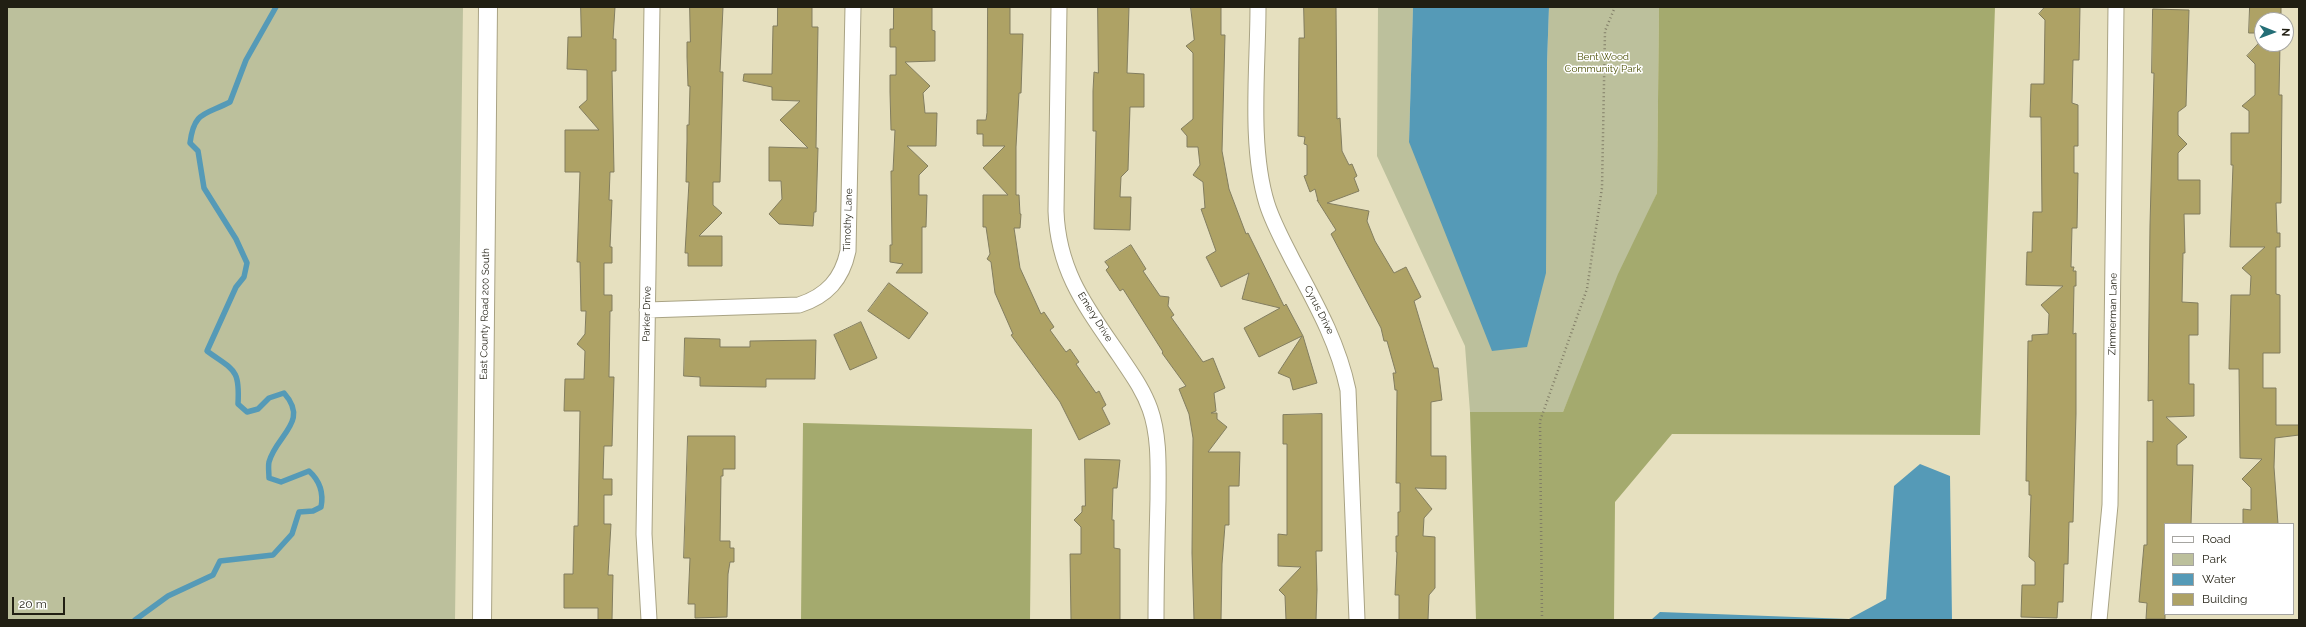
<!DOCTYPE html>
<html>
<head>
<meta charset="utf-8">
<style>
	body { margin:0 }
	#map { position:relative; width:2306px; height:627px; overflow:hidden; background:#e6e0bf; font-family:Raleway,sans-serif }
	canvas { display:block }
	.frame { position:absolute; inset:0; border:8px solid #211f13; pointer-events:none }
	.legend { position:absolute; left:2164px; top:523px; width:130px; height:92px; box-sizing:border-box; background:#fff; border:1px solid #a6a5a1; margin:0; padding:5px 7px; list-style:none; font-size:12px; color:#211f13 }
	.legend li { display:flex; align-items:center; gap:8px; height:20px }
	.legend b { width:20px; border:1px solid #a6a5a1 }
	.north { position:absolute; left:2254px; top:12px; width:40px; height:40px; box-sizing:border-box; background:#fff; border:1px solid #a6a5a1; border-radius:50%; rotate:91deg; font-size:11px; font-weight:700; line-height:16px; text-align:center; color:#211f13 }
	.north::after { content:''; display:block; margin:auto; width:14px; height:18px; background:#246e76; clip-path:polygon(50% 0,100% 100%,50% 72%,0 100%) }
	.scale { position:absolute; left:12px; top:597px; width:53px; height:18px; box-sizing:border-box; border:2px solid #211f13; border-top:0; padding-left:5px; font-size:12px; line-height:14px; white-space:nowrap; color:#211f13; -webkit-text-stroke:3px #fff; paint-order:stroke }
</style>
</head>
<body>
<div id="map">
<canvas width="2306" height="627"></canvas>
<div class="frame"></div>
<ul class="legend">
<li><b style="height:5px;background:#fff"></b>Road</li>
<li><b style="height:11px;background:#bcc09c"></b>Park</li>
<li><b style="height:11px;background:#559ab7"></b>Water</li>
<li><b style="height:11px;background:#aea265"></b>Building</li>
</ul>
<div class="north">N</div>
<div class="scale">20 m</div>
</div>
<script>
const c = document.querySelector('canvas').getContext('2d');
c.lineJoin = 'round';
function paint(path, color) { c.fillStyle = color; c.fill(path, 'evenodd'); }
function stroke(path, color, width, dash) { c.strokeStyle = color; c.lineWidth = width; c.lineCap = dash ? 'butt' : 'round'; c.setLineDash(dash || []); c.stroke(path); }
function drawText(font, color, halo, rows, align = 'center') {
  c.font = font + ' Raleway,sans-serif'; c.lineWidth = 3; c.setLineDash([]); c.textBaseline = 'middle'; c.strokeStyle = halo; c.fillStyle = color; for (const [text, x, y, turn = 0] of rows) {
    c.save(); c.translate(x, y); c.rotate((+turn || 0) * Math.PI / 180); c.textAlign = isNaN(turn) ? turn : align; if (halo) c.strokeText(text, 0, 0); c.fillText(text, 0, 0); c.restore();
  }
}
paint(new Path2D(`
	M7 7H463L455 620H7Z
	M1378 7H1413L1409 142 1547 63 1549 7H1659L1657 193 1563 412H1470L1465 346 1377 156Z`), '#bcc09c');
paint(new Path2D(`
	M1659 7H1995L1980 435 1672 434 1615 502 1614 620H1476L1470 412H1563L1618 274 1657 193Z
	M803 423 1032 429 1030 620H801Z`), '#a4aa6e');
paint(new Path2D(`
	M1413 7H1549L1547 63 1546 273 1527 347 1492 351 1409 142Z
	M1920 464 1950 476 1952 620H1651L1660 612 1849 619 1886 599 1894 486Z`), '#559ab7');
stroke(new Path2D(`
	M135 620 168 596 213 575 220 561 273 555 292 534 299 512 313 511 321 507C324 492 320 481 309 471L281 482 269 478C269 473 268 467 269 462 276 435 310 422 284 393L269 398 258 409 247 412 238 404C240 368 234 371 207 351L236 287 244 277 247 263 236 239 204 188 198 151 190 143C194 111 205 115 230 102L246 60 276 7`), '#559ab7', 5.5);
const building = new Path2D(`
	M581 7H615L613 39H616V71H612L614 172H610L609 200H612L610 247H612V263H604V295H612V311H610L609 377H614L612 446H604L603 479H612V495H604V524H611L608 575H613L612 620H598V608H564V574H573L574 526H578L580 411H564L565 379H584L585 351 577 344 585 334 586 311H581L580 262H577L580 172H565V130H599L579 107 587 100V70L567 69 568 37H581Z
	M690 7H723L720 72H723L720 182H713V205L722 213 699 236H722V266H688V253H685L689 182H686L687 141V125H689L690 86H688L687 57V42H690Z
	M778 7H812V27H818L816 148H818L816 212H814L813 226 779 224 769 214 782 199 781 181H769V147L808 148 780 120 800 101 772 100V87L743 81 744 74H772L773 26H777Z
	M894 7H932V30L935 31V61L905 62 930 86 923 93 925 113H937L936 146H907L928 166 919 175V195H927L926 227H922V273H896L903 264 890 262V245H892L891 171H893L895 130H891L890 92V75H896V47H890V29H893Z
	M988 7H1010V34H1023L1021 93H1019L1016 147V195H1019L1020 214H1021L1020 228H1014L1020 268 1041 314 1044 312 1054 327 1050 330 1066 352 1070 349 1079 362 1076 364 1096 393 1099 391 1106 405 1102 408 1110 424 1079 440 1060 402 1011 335 1013 334 995 293 991 262 987 259 990 254 986 227H983V195H1008L983 168 1005 146H983V134H977V120H986L987 113Z
	M1098 7H1129L1127 73 1144 74V107H1130L1128 170 1121 177 1120 197H1131L1130 230 1094 229 1096 131H1093V91L1094 72 1098 73Z
	M1191 7H1221V35H1225L1222 151 1229 189 1246 234 1248 233 1284 306 1286 304 1303 336 1317 383 1293 390 1290 378 1278 373 1302 336 1259 357 1244 328 1280 308 1242 299 1249 273 1221 287 1206 257 1216 251 1201 209 1205 208 1203 182 1193 175 1200 165 1198 147H1187V136L1181 129 1193 119V53L1186 46 1194 40Z
	M1304 7H1336L1337 119 1340 118 1342 151 1349 165 1352 164 1357 176 1354 178 1359 191 1327 203 1369 211 1367 221 1375 241 1394 273 1406 267 1421 297 1414 301 1434 368H1438L1442 400 1431 402V456H1446V489L1415 488 1432 509 1424 518 1423 536 1435 537V588L1429 595 1428 620H1399V595H1395L1397 552H1396V536H1398V512H1400V483H1396L1397 390H1395L1393 373H1396L1387 341H1384L1381 328 1331 234 1336 230 1317 200 1318 201 1315 189 1310 192 1304 176 1307 175V145L1304 144 1305 137 1298 136 1299 38H1304Z
	M2045 7H2080L2079 60H2073L2072 103 2078 105V146H2074V173H2078L2077 228H2072L2071 267H2074L2073 271H2076V286H2074L2073 334 2076 333V414L2073 522H2069L2068 564H2064L2063 602H2058L2057 618 2021 617 2022 585H2035V562L2029 557 2031 495H2029V481H2026L2028 341H2032V335L2048 334 2049 314 2041 305 2063 286 2026 285 2027 252H2032L2033 212H2042L2041 117H2030L2031 84H2044L2045 20 2039 14Z
	M2250 7H2281V20H2262V33H2249Z
	M2153 9 2189 10 2186 106 2178 112V135L2187 144 2178 153V180H2200V214H2184L2185 253H2183L2182 302 2198 303V335H2189V384H2194V416L2166 417 2187 437 2177 445V465H2193L2191 524H2165V619H2146L2147 603 2139 602 2144 545H2147V441L2153 442V400L2148 401 2150 225 2154 73H2152Z
	M2262 40V44H2280L2279 95H2282L2281 203H2276L2277 233H2280V247H2276V294L2280 295V353H2263V388H2276V425H2299V435L2275 438 2274 467 2278 524H2243V509L2251 510V488L2242 479 2262 459 2240 458 2239 369H2229L2231 295H2250L2251 276 2242 268 2265 247H2230L2233 165H2231V133H2249V111L2242 106 2255 95V64L2247 56Z
	M1131 245 1146 269 1143 271 1160 296 1169 297 1168 306 1174 315 1171 317 1203 362 1213 358 1225 388 1214 393 1216 411 1211 413H1217V419L1227 427 1208 452H1240L1239 486H1229V525H1225L1222 564 1221 620H1194L1192 553 1193 438 1189 414 1179 389 1186 386 1162 353 1163 352 1123 289 1120 291 1106 270 1109 267 1105 262Z
	M889 283 928 313 909 339 868 311Z
	M861 322 877 358 850 370 834 335Z
	M685 338 720 339V347H750V341L816 340 815 379H766V387L700 386V377L684 376Z
	M1322 414V551H1316L1317 590 1316 620H1286L1285 596 1279 590 1301 567 1278 566V534L1287 535V444H1283V415Z
	M688 436H735V469H723V476H721L720 541H730V548H734V562H730L728 574 727 617 695 618V604H688L690 558H684Z
	M1085 459 1120 460 1117 488H1113L1112 520H1114V548L1120 549V620H1071L1070 554H1081V527L1074 520 1082 512V506H1085Z`);
paint(building, '#aea265');
stroke(building, '#827d5f', 1);
const minor = new Path2D(`
	M1059 7 1056 211C1058 271 1086 307 1119 355 1131 373 1143 389 1150 409 1160 437 1158 470 1158 499 1157 539 1156 580 1156 620
	M1258 7C1258 68 1249 146 1267 204 1273 223 1283 241 1292 259 1315 302 1338 342 1348 390L1357 620
	M647 310 799 305C827 296 842 279 848 251L853 7
	M649 620 644 534 652 7
	M2099 620 2110 505 2116 7`);
const tertiary = new Path2D(`
	M482 620 488 7`);
stroke(minor, '#a9a384', 17);
stroke(tertiary, '#a9a384', 20);
stroke(new Path2D(`
	M1542 620 1540 421 1587 289 1602 188 1605 31 1615 7`), '#817d67', 2.5, [1, 3]);
stroke(minor, '#fff', 15);
stroke(tertiary, '#fff', 18);
drawText('10px', '#4e5209', '#fff', [
	["Bent Wood",1603,57],
	["Community Park",1603,69]
]);
drawText('10px', '#211f13', '#fff', [
	["Timothy Lane",848,220,-88],
	["Cyrus Drive",1319,310,63],
	["East County Road 200 South",485,314,-89],
	["Parker Drive",647,314,-89],
	["Zimmerman Lane",2113,314,-89],
	["Emery Drive",1095,317,58]
]);
</script>
</body>
</html>
